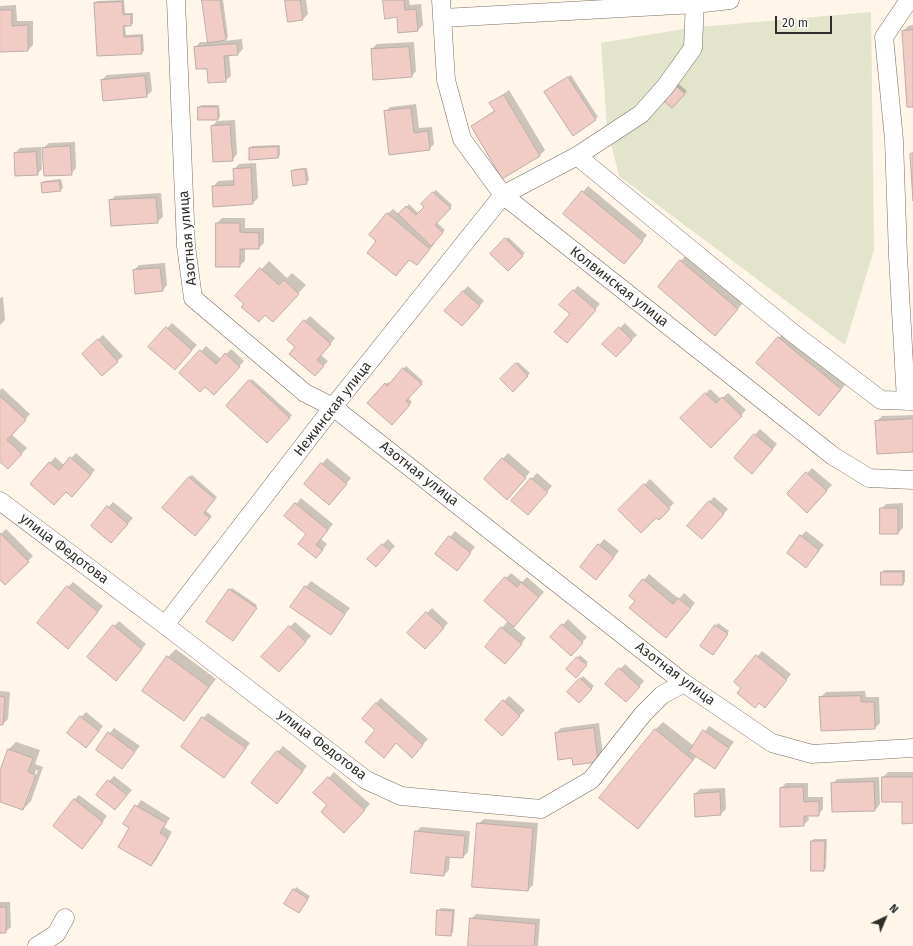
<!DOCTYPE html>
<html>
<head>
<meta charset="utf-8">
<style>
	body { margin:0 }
	#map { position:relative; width:913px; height:946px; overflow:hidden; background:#fff5e8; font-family:"Fira Sans",sans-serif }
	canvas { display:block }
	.north { position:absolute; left:865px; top:898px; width:40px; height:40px; -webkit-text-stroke:3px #fff; paint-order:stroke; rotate:44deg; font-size:11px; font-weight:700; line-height:16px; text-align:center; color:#312e29 }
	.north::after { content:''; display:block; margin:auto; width:14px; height:18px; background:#312e29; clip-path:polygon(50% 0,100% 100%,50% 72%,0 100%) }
	.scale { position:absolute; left:775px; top:16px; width:57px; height:18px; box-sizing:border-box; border:2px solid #312e29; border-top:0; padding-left:5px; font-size:12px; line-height:14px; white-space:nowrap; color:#312e29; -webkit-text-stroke:3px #fff; paint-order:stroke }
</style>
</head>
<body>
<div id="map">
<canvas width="913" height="946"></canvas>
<div class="north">N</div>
<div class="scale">20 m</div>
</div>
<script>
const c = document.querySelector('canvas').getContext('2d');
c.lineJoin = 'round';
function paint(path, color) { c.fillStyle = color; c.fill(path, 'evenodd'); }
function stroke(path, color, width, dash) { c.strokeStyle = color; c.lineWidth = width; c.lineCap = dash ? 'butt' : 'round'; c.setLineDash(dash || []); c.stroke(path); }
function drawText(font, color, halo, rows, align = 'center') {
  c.font = font + ' "Fira Sans",sans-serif'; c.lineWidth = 3; c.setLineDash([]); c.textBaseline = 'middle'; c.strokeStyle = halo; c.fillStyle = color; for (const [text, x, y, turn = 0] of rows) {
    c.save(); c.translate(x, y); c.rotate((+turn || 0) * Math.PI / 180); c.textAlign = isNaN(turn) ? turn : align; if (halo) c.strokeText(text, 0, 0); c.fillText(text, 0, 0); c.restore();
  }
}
paint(new Path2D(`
	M871 12 874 250 845 345 619 176 607 127 601 43 689 28Z`), '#e2e4cc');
paint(new Path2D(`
	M124 0 125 13H133V23L131 25H125L126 35 143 34 144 51 141 53 98 55 95 4 97 1Z
	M203 0H223L228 37 224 41 242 39 243 49 238 54 229 55 231 76 225 81 208 67 195 48 200 42H209Z
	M286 0H306L308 14 303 19Z
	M384 0H409L410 5 421 4 423 25 418 30 398 16Z
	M16 5 17 21H33V45L28 50 0 51V6Z
	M913 25V106L903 31 908 26Z
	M414 42 416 71 411 77 372 49 377 44Z
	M150 72 152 91 146 96 102 80 107 75Z
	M571 75 598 117 573 134 548 90Z
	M679 84 687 91 672 107 664 100Z
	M509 90 545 150 540 155 503 178 472 126 495 110 491 103Z
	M416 104 419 128 432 127 434 144 429 149 385 112 390 107Z
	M201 105H219L220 117 217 119 199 108Z
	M235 120 237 154 232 160 212 126 217 121Z
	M75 142 76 168 71 174 43 148 49 143Z
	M280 145V155L278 158 250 149 252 146Z
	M41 147 42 169 37 174 15 153 20 148Z
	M256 163 258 198 253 203 213 187 218 181 235 180 234 169 239 164Z
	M307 168 309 180 306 183 292 172 295 169Z
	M61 179 63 188 60 190 42 184 44 181Z
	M588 186 647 235 629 258 564 214Z
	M436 190 452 205 436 222 445 230 433 242 435 243 422 259H410L396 275 378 241 387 214 393 209 399 214 409 204 419 214 425 207 422 204Z
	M161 193 163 217 157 222 110 201 115 196Z
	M222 218H245V228H264V243L259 248H245V261L239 266 217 223Z
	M508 237 525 253 508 270 492 253Z
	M686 255 743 303 720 329 659 286Z
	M269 261 287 278 292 273 306 285 280 313 265 314 245 304 236 296Z
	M165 263 167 285 162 291 134 270 139 265Z
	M468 286 484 301 467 320 463 291Z
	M578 286 600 304 572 337 573 291Z
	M3 297 5 320 0 325V298Z
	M310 316 335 338 321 355 328 361 320 370 296 347 305 321Z
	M172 323 197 345 180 364 150 347Z
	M625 323 637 335 616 356 604 344Z
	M784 332 846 384 824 410 757 363Z
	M103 335 123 356 102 375 88 349Z
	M206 346 221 359 231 349 244 361 219 389 205 386 181 373Z
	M518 362 530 373 513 390 502 379Z
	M406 366 423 381 408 398 412 402 392 424 368 403 388 382 390 384Z
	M252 379 292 415 267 442 227 405Z
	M2 388 30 414 12 435 27 448 13 463 0 461V390Z
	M710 389 721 399 728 393 746 410 711 447 682 418Z
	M913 415V451L876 422 882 416Z
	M760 429 777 444 757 467 735 458Z
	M76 453 95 470 77 491H66L32 484 55 457 64 465Z
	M508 453 530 472 512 494 485 479Z
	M327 458 351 478 334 499 305 484Z
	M812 468 832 485 812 506 788 494Z
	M537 473 552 486 533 508 513 500Z
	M192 475 217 497 205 510 212 516 197 532 189 477Z
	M650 479 674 503 659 518 620 510Z
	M714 497 728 509 707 532 709 502Z
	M301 498 333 524 321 539 327 544 321 552 308 534 286 516Z
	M113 502 133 518 116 537 92 525Z
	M903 503V528L898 533H881V509L886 504Z
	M6 529 33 556 5 584 0 579V535Z
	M455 531 475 547 457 569 437 554Z
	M806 531 824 545 806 567 801 536Z
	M388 539 395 546 381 561 369 559Z
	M604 539 619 551 601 573 581 567Z
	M884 570H905V582L903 584 882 572Z
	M511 573 522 582 527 577 544 592 513 627 526 638 510 657 486 646 508 621 506 578Z
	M649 574 679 599 684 593 695 603 671 632 630 596Z
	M311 581 350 608 330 634 306 587Z
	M73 582 103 606 73 642 68 587Z
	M232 588 257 605 234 639 230 590Z
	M432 608 448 623 430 643 427 613Z
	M568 619 587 637 576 650 552 637Z
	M119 621 146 644 121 675 114 626Z
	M295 622 311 636 284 666 290 627Z
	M718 623 729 631 715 651 702 646Z
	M176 649 216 679 184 720 168 657Z
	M762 651 791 674 770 701 735 682Z
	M580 655 588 662 575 677 567 669Z
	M625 664 644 681 631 696 620 669Z
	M583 676 594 686 579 702 569 692Z
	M0 691 10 692 8 719 3 724H0Z
	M865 691 866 697H879L880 723 875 728 820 698 826 692Z
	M509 696 525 710 507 729 504 701Z
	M381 698 428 739 417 751 396 742 377 730 376 703Z
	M86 712 103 726 91 742 81 717Z
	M208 713 250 743 224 777 203 718Z
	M663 722 694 746 709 726 734 742 714 768 697 756 638 828 655 730Z
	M599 723 603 756 598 761 573 757 556 733 561 728Z
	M114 728 140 746 122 768 97 749Z
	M16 742 40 750 35 764 43 767 31 801 23 809 0 801V774L8 750ZM36 770H38L27 801H25Z
	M283 746 307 766 282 798 252 783Z
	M334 772 370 804 349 827 315 793Z
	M888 772H913V822L903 801 883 777Z
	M114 776 132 790 115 809 109 781Z
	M879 777 880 804 875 810 832 784 837 779Z
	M786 783H808V797H823V809L818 815H808L809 820 803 825 781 788Z
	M725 788 726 809 721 814 695 794 700 789Z
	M79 795 107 816 87 843 74 800Z
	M141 800 170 818 164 827 172 832 156 860 151 865 131 827 125 824Z
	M484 819 538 823 533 885 528 890 478 824Z
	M421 827 470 831 468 852 463 857 450 856 449 870 444 875 416 832Z
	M814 839H827L826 868 824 870 812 841Z
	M296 887 310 896 301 910 294 890Z
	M0 902H10L11 927 5 932H0Z
	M441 908 455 909 453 932 451 935 438 911Z
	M476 914 540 919 538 946H469L471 919Z`), '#0003');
const building = new Path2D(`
	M202 0H220L226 40 208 43Z
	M285 0H300L303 20 288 22Z
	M383 0H404L405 10 416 9 418 31 398 33 397 17 385 19Z
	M122 2 123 15 131 14V26H123L124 37 141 36 142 54 97 56 94 3Z
	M0 10H12V26L28 25V51L0 52Z
	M913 30V107H907L902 31Z
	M237 44 238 55 224 56 226 82 208 83 207 69H196L194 47Z
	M409 47 412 77 373 80 371 49Z
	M145 76 147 97 103 101 101 80Z
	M568 77 596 120 573 136 544 92Z
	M676 86 685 94 672 108 663 100Z
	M504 95 540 156 502 179 471 126 495 111 489 103Z
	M198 107H218V120H198Z
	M411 108 414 133 428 131 430 150 389 155 384 111Z
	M230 125 233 161 213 162 211 126Z
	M70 146 72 175 44 176 42 148Z
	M278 147V158L249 160V148Z
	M36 152 38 175 15 176 14 153Z
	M913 153V201L910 154Z
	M251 168 253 204 213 207 212 186 234 185 233 169Z
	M305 169 307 184 293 186 291 171Z
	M59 181 61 191 42 193 41 183Z
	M582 191 643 241 624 264 563 214Z
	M433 192 451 208 435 225 443 233 431 246 398 214 406 206 416 215 424 207 421 204Z
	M156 198 158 223 111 226 109 200Z
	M387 213 430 249 417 265 409 260 396 276 367 253 376 241 369 235Z
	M216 223H240V232L259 233V249H240V267H216Z
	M505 238 523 256 508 271 490 254Z
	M680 260 738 309 715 336 658 287Z
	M160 268 163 291 135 294 133 270Z
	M260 268 279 285 284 280 299 294 273 322 265 315 259 322 241 307 244 304 235 296Z
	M573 290 596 310 567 343 554 332 570 314 559 305Z
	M463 291 480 306 462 326 444 311Z
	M304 320 331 344 317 360 324 366 315 376 289 354 295 347 287 340Z
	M166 327 192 350 175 370 148 347Z
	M619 327 632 340 616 357 602 344Z
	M778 337 841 389 819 416 756 363Z
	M98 339 118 362 102 376 82 354Z
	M200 350 216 364 225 353 240 367 214 395 205 387 200 392 179 373Z
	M516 363 528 376 513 392 500 379Z
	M403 368 422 384 406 401 410 405 392 425 367 403 385 383 387 386Z
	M249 380 290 418 267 443 226 406Z
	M705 393 716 403 722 397 742 416 711 448 680 418Z
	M0 396 26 420 7 440 22 454 8 469 0 462Z
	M913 419V452L877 454 875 421Z
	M754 434 773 449 752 474 734 458Z
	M70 457 91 475 72 497 66 492 54 505 30 484 49 462 59 470Z
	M502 458 526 478 507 500 484 479Z
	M321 463 347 484 329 505 304 484Z
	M806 472 827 491 807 513 787 494Z
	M189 477 215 499 204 513 210 518 195 536 162 508Z
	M531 478 548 492 528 515 511 501Z
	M644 484 670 509 659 520 656 518 641 533 618 510Z
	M709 501 724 514 702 539 687 526Z
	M295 503 328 530 316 545 323 550 316 558 298 544 306 534 284 516Z
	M107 506 128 524 111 543 91 526Z
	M880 508H898V534H880Z
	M0 533 29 562 5 585 0 580Z
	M800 535 819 550 806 568 787 553Z
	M449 536 471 553 457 571 435 554Z
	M382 544 390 551 376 567 367 559Z
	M598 544 614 557 596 580 580 567Z
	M881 572H903V585H881Z
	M505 577 517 587 521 582 539 597 514 627 484 601Z
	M643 579 673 604 678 598 691 608 666 638 629 608 635 601 629 596Z
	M67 586 98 612 68 649 37 623Z
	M305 586 345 614 331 635 290 607Z
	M229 589 257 608 233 641 206 622Z
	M426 612 444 628 425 649 407 633Z
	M562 624 583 643 571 656 550 637Z
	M113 625 142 649 116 681 87 657Z
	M715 625 728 634 713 655 700 646Z
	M289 626 306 642 279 672 261 657Z
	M501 627 522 644 505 664 485 647Z
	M756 655 787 680 765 708 759 703 755 708 737 693 741 688 734 682Z
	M167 656 209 687 184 721 142 691Z
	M577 657 587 665 576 678 566 669Z
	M619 668 640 687 626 702 605 684Z
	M580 678 592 689 579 703 567 692Z
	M0 696 5 697 3 725H0Z
	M861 696V702H874L875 729 821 731 819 697Z
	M503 700 520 716 502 736 485 720Z
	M376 703 423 745 412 758 396 743 384 758 365 742 375 730 362 719Z
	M80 716 99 731 86 748 67 733Z
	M202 717 246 748 224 778 181 747Z
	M594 728 598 762 573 765 572 758 558 760 555 733Z
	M655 729 693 760 638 829 599 798Z
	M703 730 729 748 715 769 689 752Z
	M108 732 135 752 122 769 96 750Z
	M8 749 33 758 28 772 36 775 23 810 0 802V771Z
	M277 751 303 771 277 804 251 783Z
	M328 777 365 810 344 833 321 812 327 805 313 793Z
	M882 777H913V823L902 824V802H882Z
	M108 780 127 795 115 810 96 795Z
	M874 782 875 811 832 812 831 783Z
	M803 787 804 802 819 801V816H804V826L780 827V788Z
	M720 792 721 815 695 817 694 794Z
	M74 799 103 822 82 849 53 826Z
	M135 805 166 823 160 833 168 838 151 866 118 847 129 828 123 824Z
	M477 823 533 828 528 891 472 887Z
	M415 831 465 836 463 858 446 857 444 876 411 873Z
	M811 841H825L824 871H811Z
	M293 889 308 899 299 913 284 904Z
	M0 907H6V933H0Z
	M437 910 453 911 451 936 436 935Z
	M470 918 536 924 534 946H468Z`);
paint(building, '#f0ccc5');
stroke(building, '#beada9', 1);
const minor = new Path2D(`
	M176 0 186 246 193 298 305 393 333 407 684 683 772 743 812 754 913 748
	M441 0 446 80 462 139 503 195 833 456 869 478 913 480
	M443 18 695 4 730 0
	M577 156 641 114 665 87 693 48 695 0
	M906 401 898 256 894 140 884 37 909 0
	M0 501 165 625 366 780 401 796 541 809 591 780 643 714 662 695 684 683
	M165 625 333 407 503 195 577 156 794 334 881 400 913 401
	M37 946 56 934 65 918`);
stroke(minor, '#776e63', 19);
stroke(minor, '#fff', 18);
drawText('14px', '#312e29', '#fff', [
	["Азотная улица",188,238,-95],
	["Колвинская улица",619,287,38],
	["Нежинская улица",333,409,-52],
	["Азотная улица",419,474,38],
	["улица Федотова",64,549,37],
	["Азотная улица",675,674,37],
	["улица Федотова",322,745,37]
]);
</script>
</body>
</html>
